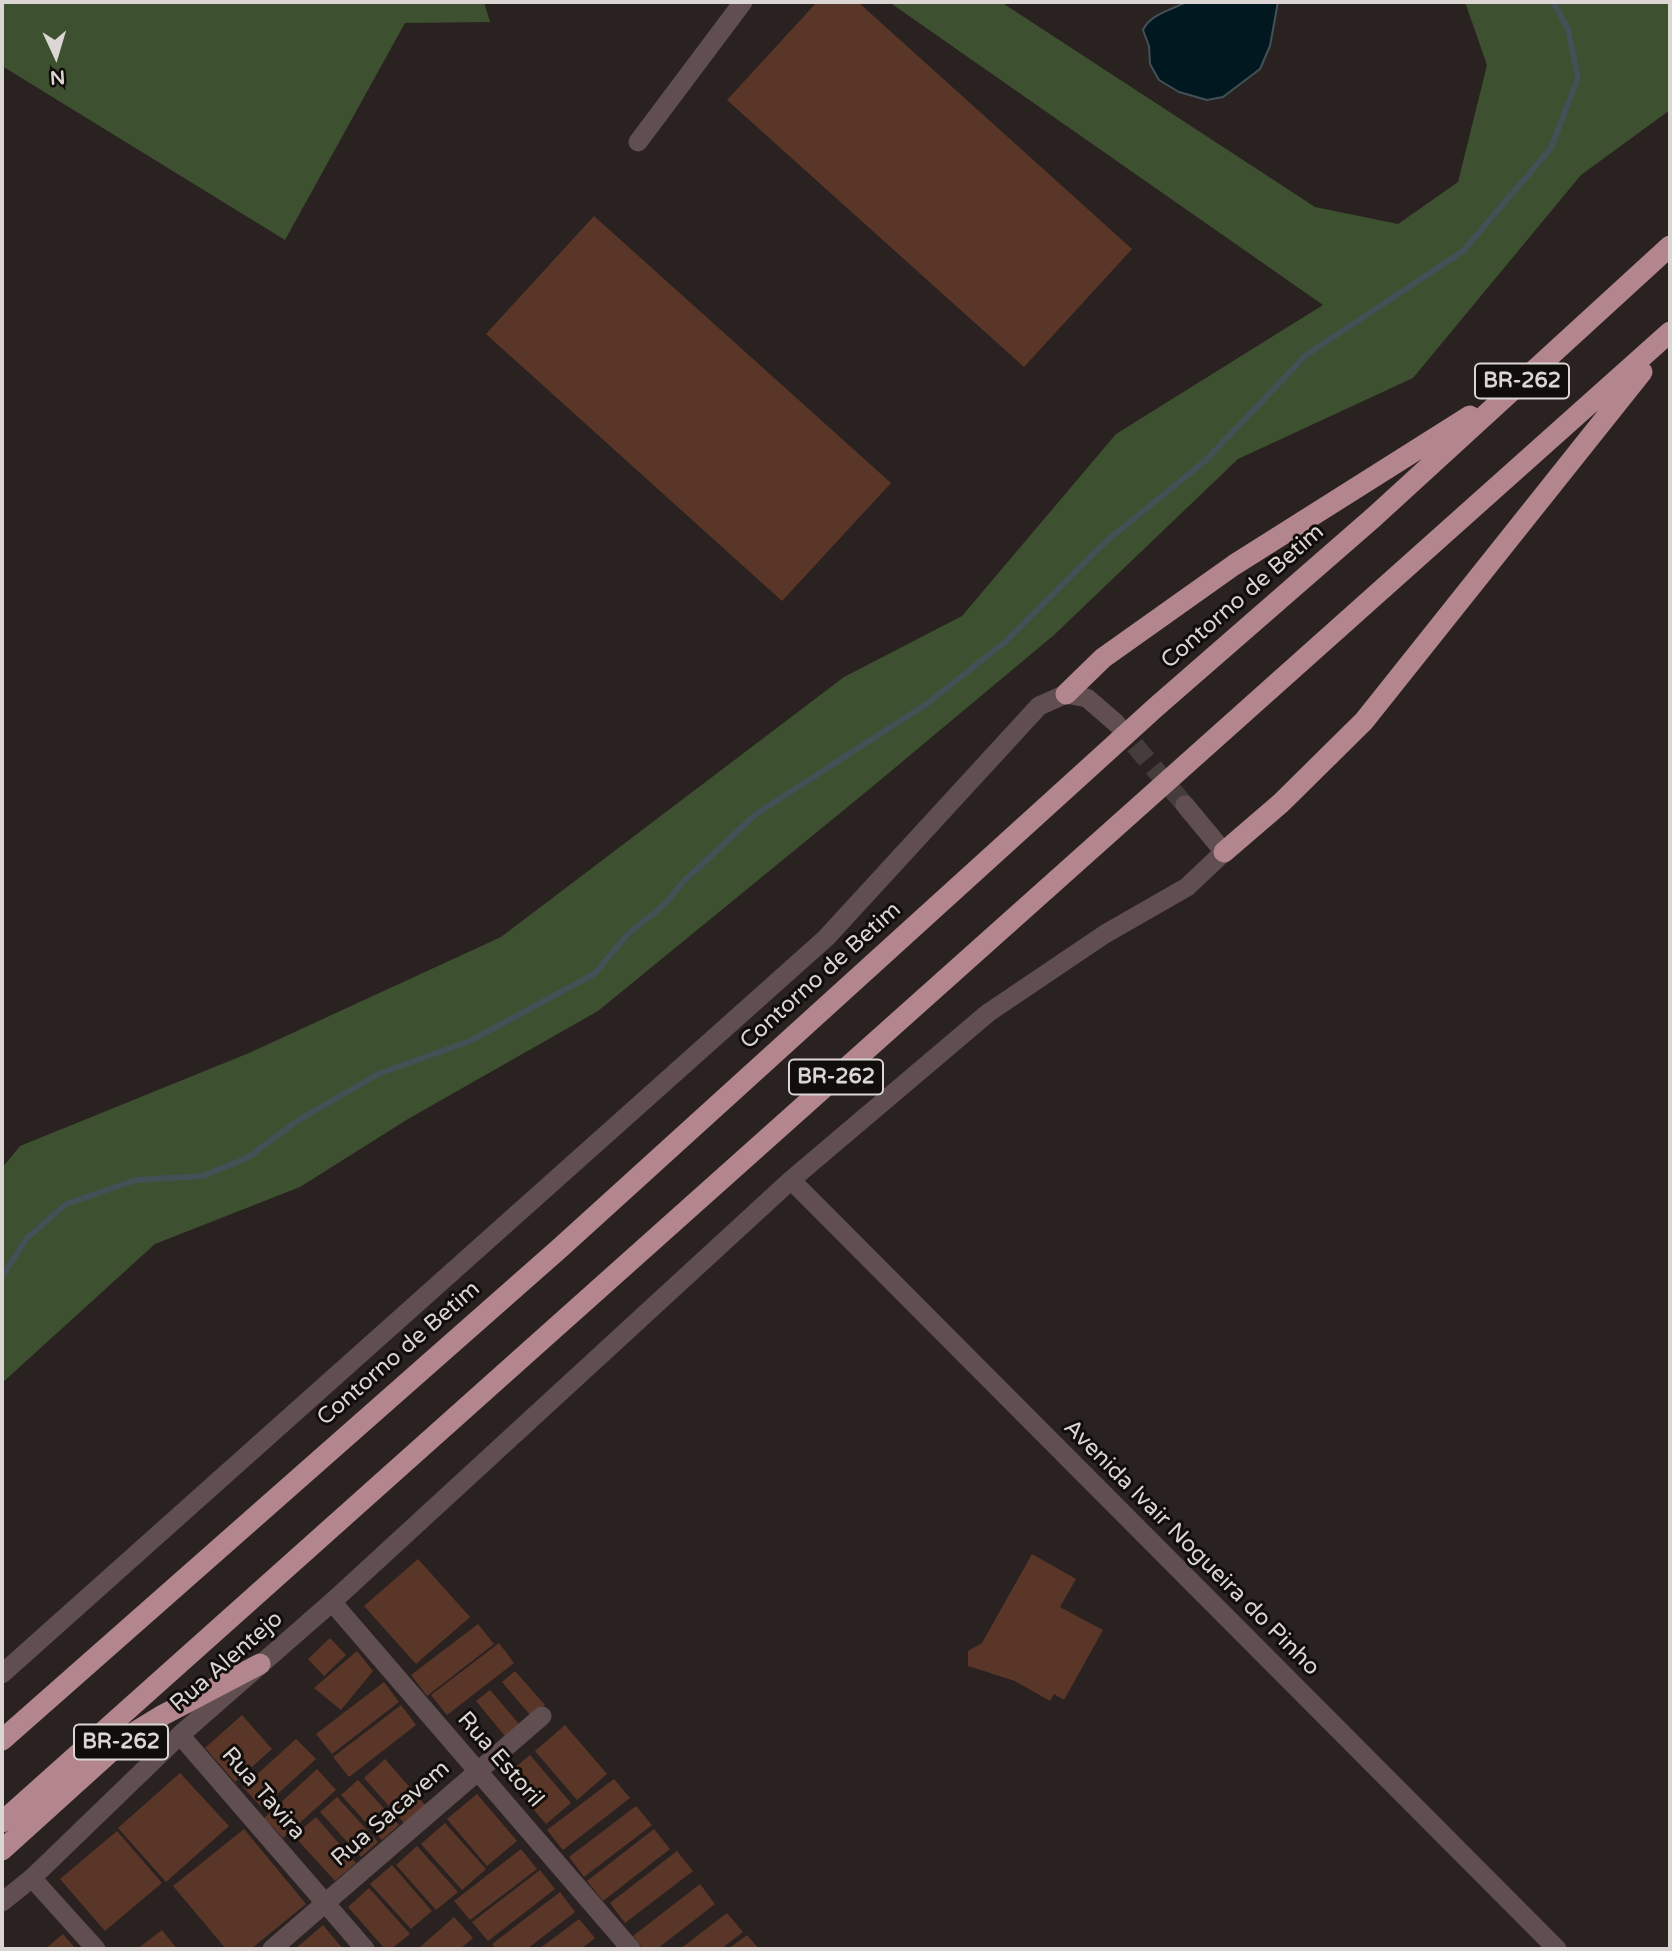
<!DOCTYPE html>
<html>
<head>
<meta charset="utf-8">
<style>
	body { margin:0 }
	#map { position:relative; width:1672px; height:1951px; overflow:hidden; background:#2a2220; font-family:"Varela Round",sans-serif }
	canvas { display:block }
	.frame { position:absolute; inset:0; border:4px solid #dbd6d4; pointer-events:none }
	.north { position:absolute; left:21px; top:21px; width:70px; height:70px; -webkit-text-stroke:5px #100d0b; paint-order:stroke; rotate:176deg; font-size:19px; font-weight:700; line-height:28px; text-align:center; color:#dbd6d4 }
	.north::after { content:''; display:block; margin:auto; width:24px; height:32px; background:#dbd6d4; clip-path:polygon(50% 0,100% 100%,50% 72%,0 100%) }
</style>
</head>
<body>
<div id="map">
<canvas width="1672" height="1951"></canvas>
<div class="frame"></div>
<div class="north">N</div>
</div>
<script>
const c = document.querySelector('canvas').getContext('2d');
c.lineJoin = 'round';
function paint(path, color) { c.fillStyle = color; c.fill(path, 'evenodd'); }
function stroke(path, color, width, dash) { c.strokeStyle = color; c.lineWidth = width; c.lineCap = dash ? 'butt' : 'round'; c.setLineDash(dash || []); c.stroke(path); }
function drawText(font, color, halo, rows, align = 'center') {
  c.font = font + ' "Varela Round",sans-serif'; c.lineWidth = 6; c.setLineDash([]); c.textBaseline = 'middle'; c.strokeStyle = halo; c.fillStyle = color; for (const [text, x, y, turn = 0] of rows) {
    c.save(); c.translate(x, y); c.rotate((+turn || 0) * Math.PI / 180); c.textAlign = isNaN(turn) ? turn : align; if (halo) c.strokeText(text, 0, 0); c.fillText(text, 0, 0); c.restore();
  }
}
paint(new Path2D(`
	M2 2H484L490 22 405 23 285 240 2 66Z
	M889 2H1001L1315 207 1398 224 1458 182 1487 65 1465 2H1670V110L1581 175 1413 378 1238 459 1054 635 872 787 598 1011 408 1119 300 1187 155 1244 2 1383V1168L20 1146 249 1053 501 937 844 677 962 616 1116 434 1323 305Z`), '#3d5030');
const water = new Path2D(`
	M1186 2H1278L1270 46 1260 69 1223 97 1207 100 1179 92 1159 80 1150 64 1149 46 1143 30C1150 14 1170 11 1186 2Z`);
paint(water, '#011820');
stroke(water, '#425156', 2);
stroke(new Path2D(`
	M2 1277 26 1239 66 1204 136 1180 203 1176 247 1158 297 1121 378 1074 470 1041 594 974 628 934 666 903 684 881 756 814 928 703 1006 641 1103 544 1206 460 1306 355 1463 251 1551 148 1578 78 1568 29 1553 2`), '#425156', 6);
paint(new Path2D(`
	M817 2H858L1132 249 1024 367 727 100Z
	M594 216 891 483 782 601 486 334Z
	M1032 1554 1076 1579 1060 1607 1103 1630 1064 1700 1054 1694 1050 1701 1015 1681 968 1666V1651L982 1643Z
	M418 1559 470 1617 416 1664 364 1606Z
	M478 1624 494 1644 427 1696 411 1675Z
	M330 1638 346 1655 324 1676 308 1659Z
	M499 1643 514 1663 447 1715 431 1695Z
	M357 1651 373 1671 341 1710 314 1688Z
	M515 1671 545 1705 531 1716 502 1682Z
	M384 1682 399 1702 332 1754 316 1734Z
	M490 1690 519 1724 505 1736 476 1701Z
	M401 1705 416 1725 349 1777 333 1757Z
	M242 1715 272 1749 235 1782 205 1748Z
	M565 1725 607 1774 577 1800 535 1751Z
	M296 1739 316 1759 262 1808 243 1787Z
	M530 1755 571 1803 546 1824 505 1776Z
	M385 1759 425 1805 404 1823 364 1778Z
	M317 1769 336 1790 283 1838 264 1818Z
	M180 1773 229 1826 166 1882 118 1828Z
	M614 1779 630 1798 563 1850 547 1830Z
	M358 1780 399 1825 382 1840 341 1795Z
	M477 1794 517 1841 487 1866 447 1819Z
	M337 1797 378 1842 361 1857 320 1812Z
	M636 1806 652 1825 584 1877 569 1857Z
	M316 1817 356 1863 335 1881 294 1836Z
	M445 1823 486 1869 462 1890 421 1844Z
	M244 1829 306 1904 251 1949H226L173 1886Z
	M654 1829 670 1849 603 1901 587 1881Z
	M117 1831 162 1883 105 1931 60 1879Z
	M417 1846 458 1892 436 1910 396 1865Z
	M521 1849 537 1869 470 1920 454 1901Z
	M677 1851 693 1871 625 1923 610 1903Z
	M392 1865 432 1911 411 1929 370 1884Z
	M540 1870 555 1889 488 1941 472 1922Z
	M700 1884 715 1904 657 1949H643L633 1936Z
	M369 1888 410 1934 391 1949H385L348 1907Z
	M560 1892 575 1912 527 1949H496L492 1944Z
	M727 1913 743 1932 721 1949H680Z
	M454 1917 473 1938 460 1949H418Z
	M579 1919 595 1938 581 1949H539Z
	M323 1925 343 1949H295Z
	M162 1930 177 1949H137Z
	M63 1934 76 1949H45Z
	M747 1935 759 1949H728Z`), '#5a3628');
stroke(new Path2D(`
	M1116 723 1185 805`), '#453d3b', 19, [19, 10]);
stroke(new Path2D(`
	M638 142 743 2
	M332 1602 631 1949
	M180 1735 365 1949
	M32 1878 96 1949
	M272 1949 542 1716`), '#604e51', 19);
stroke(new Path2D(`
	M791 1180 1557 1949
	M2 1674 826 938 1039 706 1066 694 1087 698 1116 723
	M2 1902 32 1878 180 1735 332 1602 791 1180 988 1013 1105 934 1187 887 1224 852 1185 805`), '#604e51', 19);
stroke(new Path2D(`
	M1066 694 1103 658 1234 565 1470 416
	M1224 852 1281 803 1364 721 1642 372
	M2 1740 560 1248 1156 707 1374 517 1670 246
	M2 1822 1670 332
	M2 1850 127 1737 163 1715 260 1664`), '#b3868d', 21);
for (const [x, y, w] of [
	[1522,381,94],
	[836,1077,94],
	[121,1742,94]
]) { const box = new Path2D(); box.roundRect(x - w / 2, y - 17.5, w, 35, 5); c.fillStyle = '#100d0b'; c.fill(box); stroke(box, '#dbd6d4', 2); }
drawText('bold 21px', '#dbd6d4', null, [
	["BR-262",1522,381],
	["BR-262",836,1077],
	["BR-262",121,1742]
]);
drawText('23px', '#dbd6d4', '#100d0b', [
	["Contorno de Betim",1243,597,-41],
	["Contorno de Betim",821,976,-42],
	["Contorno de Betim",399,1354,-41],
	["Avenida Ivair Nogueira do Pinho",1191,1548,45],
	["Rua Alentejo",227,1662,-41],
	["Rua Estoril",500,1760,49],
	["Rua Tavira",263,1794,49],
	["Rua Sacavem",391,1814,-41]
]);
</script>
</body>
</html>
